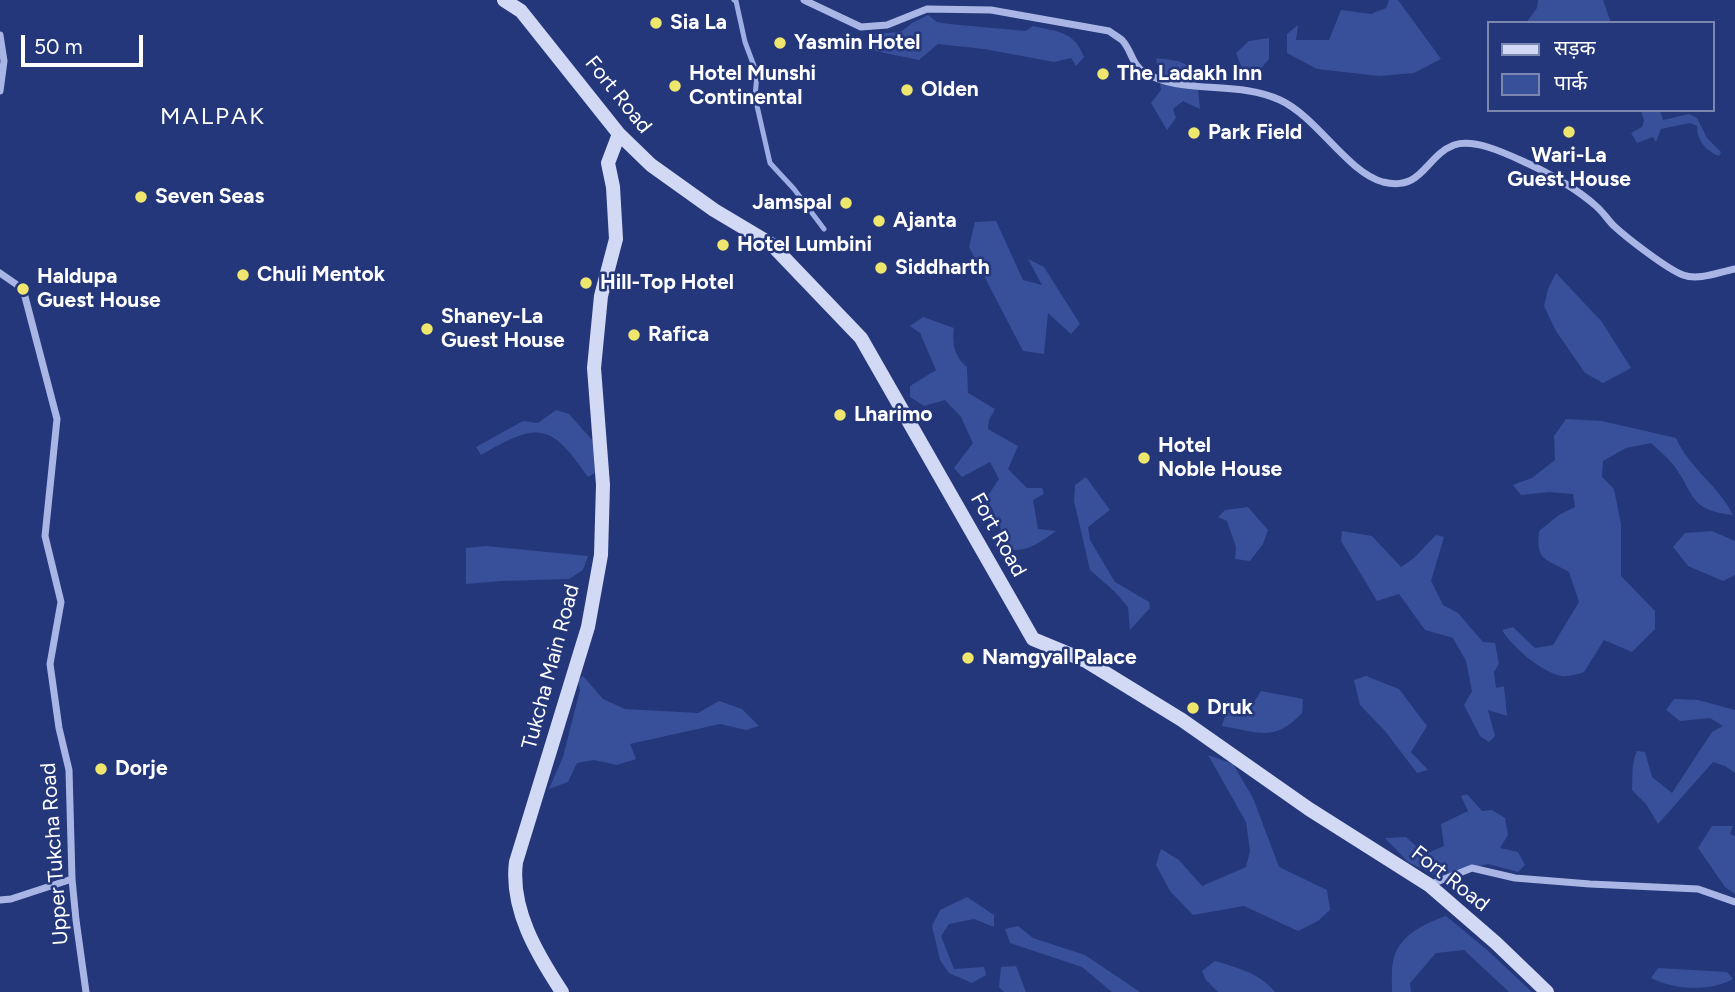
<!DOCTYPE html>
<html>
<head>
<meta charset="utf-8">
<style>
  body { margin:0 }
  #map { position:relative; width:1735px; height:992px; overflow:hidden; background:#25377b; font-family:Figtree,"Noto Sans Devanagari",sans-serif }
  canvas { display:block }
  .legend { position:absolute; left:1487px; top:21px; width:228px; height:91px; box-sizing:border-box; background:#25377b; border:2px solid #7c87b0; margin:0; padding:9px 12px; list-style:none; font-size:21px; color:#fff }
  .legend li { display:flex; align-items:center; gap:14px; height:35px }
  .legend b { width:35px; border:2px solid #7c87b0 }
  .scale { position:absolute; left:21px; top:35px; width:122px; height:32px; box-sizing:border-box; border:4px solid #fff; border-top:0; padding-left:9px; font-size:21px; line-height:24px; white-space:nowrap; color:#fff; -webkit-text-stroke:5px #25377b; paint-order:stroke }
</style>
</head>
<body>
<div id="map">
<canvas width="1735" height="992"></canvas>
<ul class="legend">
<li><b style="height:9px;background:#d2d9f4"></b>सड़क</li>
<li><b style="height:19px;background:#384f99"></b>पार्क</li>
</ul>
<div class="scale">50 m</div>
</div>
<script>
const context = document.querySelector('canvas').getContext('2d');
context.lineJoin = 'round';
function paint(path, color) { context.fillStyle = color; context.fill(path, 'evenodd'); }
function stroke(path, color, width, dash) { context.strokeStyle = color; context.lineWidth = width; context.lineCap = dash ? 'butt' : 'round'; context.setLineDash(dash || []); context.stroke(path); }
function label(font, color, halo, rows, align = 'center') {
  context.font = font + ' Figtree,sans-serif'; context.lineWidth = 5; context.setLineDash([]); context.textBaseline = 'middle'; context.strokeStyle = halo; context.fillStyle = color; for (const [text, x, y, turn = 0] of rows) {
    context.save(); context.translate(x, y); context.rotate((+turn || 0) * Math.PI / 180); context.textAlign = isNaN(turn) ? turn : align; if (halo) context.strokeText(text, 0, 0); context.fillText(text, 0, 0); context.restore();
  }
}
const green = new Path2D(`
  M1389,0H1398L1441,59L1414,73L1379,76L1317,69L1287,53V34L1298,25L1296,40H1329L1341,10L1371,14L1386,8Z
  M1538,0H1603L1611,23H1526L1537,8Z
  M928,15L937,22L949,24L1026,31L1033,26C1058,32 1074,31 1084,57L1076,66L1071,58L1054,62L984,49L938,44L919,60L875,51L873,34L901,32L912,23Z
  M1269,38V59L1258,72L1244,73L1236,53L1249,41Z
  M1156,58L1178,61L1196,69L1200,109L1183,101L1173,109L1176,118L1167,130L1151,103L1161,90Z
  M1641,110H1660L1663,120L1689,114L1697,118L1707,138L1721,152L1719,156C1706,151 1697,141 1697,126L1690,123L1661,129L1656,142L1653,137L1637,143L1631,133L1642,127L1644,121Z
  M996,221L1023,280L1042,285L1028,259L1044,267L1080,324L1071,334L1048,313L1044,354L1023,351L969,247L975,222Z
  M1556,273L1602,322L1631,368L1603,383L1585,373L1556,331L1544,306L1548,289Z
  M923,317L954,328C952,344 954,356 967,367L968,393L995,409L989,420L988,429L1018,446L1008,469L1027,488H1042L1044,494L1033,500L1038,529L1056,531C1034,547 1020,557 994,544L1003,538C1001,522 992,512 987,497L999,479L990,462L962,477L954,468L973,443L961,417L945,400L924,406L910,397V386L936,370L920,333L910,326Z
  M556,410L569,414L593,441L595,473L588,477C550,422 538,422 481,455L476,447L523,421L538,423Z
  M1566,419L1602,421L1676,438C1689,468 1719,486 1733,515C1686,510 1696,492 1671,462C1665,455 1657,449 1651,443L1626,448L1603,461L1602,477L1614,489L1621,524V576L1655,611V629L1632,652L1604,640L1584,672C1578,674 1568,677 1561,676C1542,672 1512,647 1502,630L1513,627L1535,648L1553,645L1579,602L1569,572C1545,558 1536,562 1539,531L1559,515L1575,507L1573,494L1549,492L1521,495L1513,485L1532,478L1555,460L1554,436Z
  M1086,477L1110,510L1088,527L1090,540L1115,582L1149,602L1150,608L1130,630L1128,607L1114,591L1090,570L1074,501L1075,485Z
  M1248,507L1268,530L1263,544L1250,561L1235,559L1236,547L1227,521L1218,517L1225,510Z
  M1342,531L1372,536L1401,567L1414,558L1436,535L1444,537L1431,581L1443,605L1458,613L1483,642L1495,643L1499,664L1494,672L1496,688L1504,686L1507,716L1488,710L1495,736L1489,742L1480,736L1464,705L1472,691L1466,661L1453,638L1425,630L1399,594L1377,601L1341,541Z
  M1712,531L1735,541V575L1723,581L1688,566L1673,547L1685,533Z
  M486,546L588,556L583,570L569,579L501,581L466,584V548Z
  M583,676L603,699L625,709L698,713L719,701L742,709L759,726L746,730L720,724L630,744L636,759L617,765L594,760L577,763L568,782L549,789L563,757L580,690L578,680Z
  M1366,676L1399,689L1427,726L1411,752L1428,770L1417,773L1385,731L1360,705L1354,680Z
  M1261,691L1303,699L1302,713C1274,743 1258,732 1222,726L1226,712L1249,710Z
  M1674,699L1698,700L1735,710V773L1725,766L1713,762L1658,824L1646,804L1632,790C1633,775 1631,764 1637,751L1645,752L1652,777L1672,793L1712,732L1723,726L1710,718L1680,721L1666,710Z
  M1208,755L1233,764L1253,798L1279,867L1327,890L1330,910L1318,921L1298,931L1244,906L1193,915L1170,891L1156,865L1161,849L1179,860L1202,886L1246,867L1250,851L1246,822Z
  M1467,794L1482,811L1492,810L1505,818L1508,835L1500,848L1518,852L1525,865L1518,872L1488,864L1437,876L1408,862L1385,838L1406,837L1425,854L1444,846L1441,824L1468,811L1461,796Z
  M1712,826H1733L1730,834L1735,836V894L1725,887L1698,848Z
  M967,897L994,915V927L974,919L949,924L941,936L954,969L984,967L986,975L972,983L949,973L940,960L932,926L940,910Z
  M1446,916L1486,949L1532,992H1509L1464,950L1436,953L1410,983L1411,992H1392C1392,981 1391,968 1394,957C1401,934 1426,923 1446,916Z
  M1018,926L1033,938L1085,955L1140,992H1112L1082,967L1010,943L1005,929Z
  M1215,961C1238,968 1260,973 1275,992H1218L1206,980L1202,971Z
  M1016,966L1026,992H1004L999,987L1001,967Z
  M1658,968L1727,972L1733,979C1709,992 1675,990 1651,978Z`);
const stream = new Path2D(`
  M734,0L736,1L745,42L757,74L755,97L770,163L794,189L824,229`);
const street = new Path2D(`
  M804,0L861,27L887,25L927,9L991,10L1109,31C1113,34 1118,37 1122,40C1134,53 1130,67 1151,76C1191,94 1239,81 1280,100C1317,117 1347,172 1383,182C1423,192 1425,156 1454,145C1476,138 1509,155 1529,164C1552,175 1578,190 1596,206C1603,212 1608,220 1614,226C1627,238 1667,269 1683,275C1699,281 1719,272 1735,269
  M0,35L4,61L0,91
  M0,273L23,289L57,419L45,536L61,602L50,664L59,728L69,770L72,879L76,920L86,992
  M1429,885L1472,868L1515,878L1590,884L1698,889L1735,902
  M0,900L11,899L72,879`);
const secondary = new Path2D(`
  M504,0L521,11L619,134L651,165L714,210L771,244L861,338L1033,639L1086,661L1182,720L1309,809L1429,885L1496,943L1547,992
  M562,992C537,954 510,909 516,862L588,627L601,555L603,485L594,368L601,296L616,239L613,187L608,163L619,134`);
const markers = [
  [656,23,7,"#eee66d"],
  [780,43,7,"#eee66d"],
  [1103,74,7,"#eee66d"],
  [675,86,7,"#eee66d"],
  [907,90,7,"#eee66d"],
  [1569,132,7,"#eee66d"],
  [1194,133,7,"#eee66d"],
  [141,197,7,"#eee66d"],
  [846,203,7,"#eee66d"],
  [879,221,7,"#eee66d"],
  [723,245,7,"#eee66d"],
  [881,268,7,"#eee66d"],
  [243,275,7,"#eee66d"],
  [586,283,7,"#eee66d"],
  [23,289,7,"#eee66d"],
  [427,329,7,"#eee66d"],
  [634,335,7,"#eee66d"],
  [840,415,7,"#eee66d"],
  [1144,458,7,"#eee66d"],
  [968,658,7,"#eee66d"],
  [1193,708,7,"#eee66d"],
  [101,769,7,"#eee66d"]
];
const poiNames = [
  ["Sia La",670,23],
  ["Yasmin Hotel",794,43],
  ["Hotel Munshi",689,74],
  ["Continental",689,98],
  ["The Ladakh Inn",1117,74],
  ["Olden",921,90],
  ["Park Field",1208,133],
  ["Wari-La",1569,156,"center"],
  ["Guest House",1569,180,"center"],
  ["Seven Seas",155,197],
  ["Jamspal",832,203,"right"],
  ["Ajanta",893,221],
  ["Hotel Lumbini",737,245],
  ["Siddharth",895,268],
  ["Chuli Mentok",257,275],
  ["Haldupa",37,277],
  ["Guest House",37,301],
  ["Hill-Top Hotel",600,283],
  ["Shaney-La",441,317],
  ["Guest House",441,341],
  ["Rafica",648,335],
  ["Lharimo",854,415],
  ["Hotel",1158,446],
  ["Noble House",1158,470],
  ["Namgyal Palace",982,658],
  ["Druk",1207,708],
  ["Dorje",115,769]
];
const streetNames = [
  ["Fort Road",618,95,51],
  ["Fort Road",998,535,61],
  ["Tukcha Main Road",551,667,-75],
  ["Upper Tukcha Road",55,854,-94],
  ["Fort Road",1450,879,38]
];
const quarterNames = [
  ["MALPAK",213,117]
];
paint(green, '#384f99');
stroke(stream, '#9daee5', 5);
stroke(street, '#a9b6e5', 7);
stroke(secondary, '#d2d9f4', 14);
for (const [x, y, r, color] of markers) { const dot = new Path2D(); dot.arc(x, y, r, 0, 2 * Math.PI); context.fillStyle = color; context.fill(dot); stroke(dot, '#25377b', 2.5); }
label('bold 21px', '#fff', '#25377b', poiNames, 'left');
label('21px', '#fff', '#25377b', streetNames);
context.letterSpacing = '2px';
label('24px', '#fff', '#25377b', quarterNames);
context.letterSpacing = '0px';
</script>
</body>
</html>
